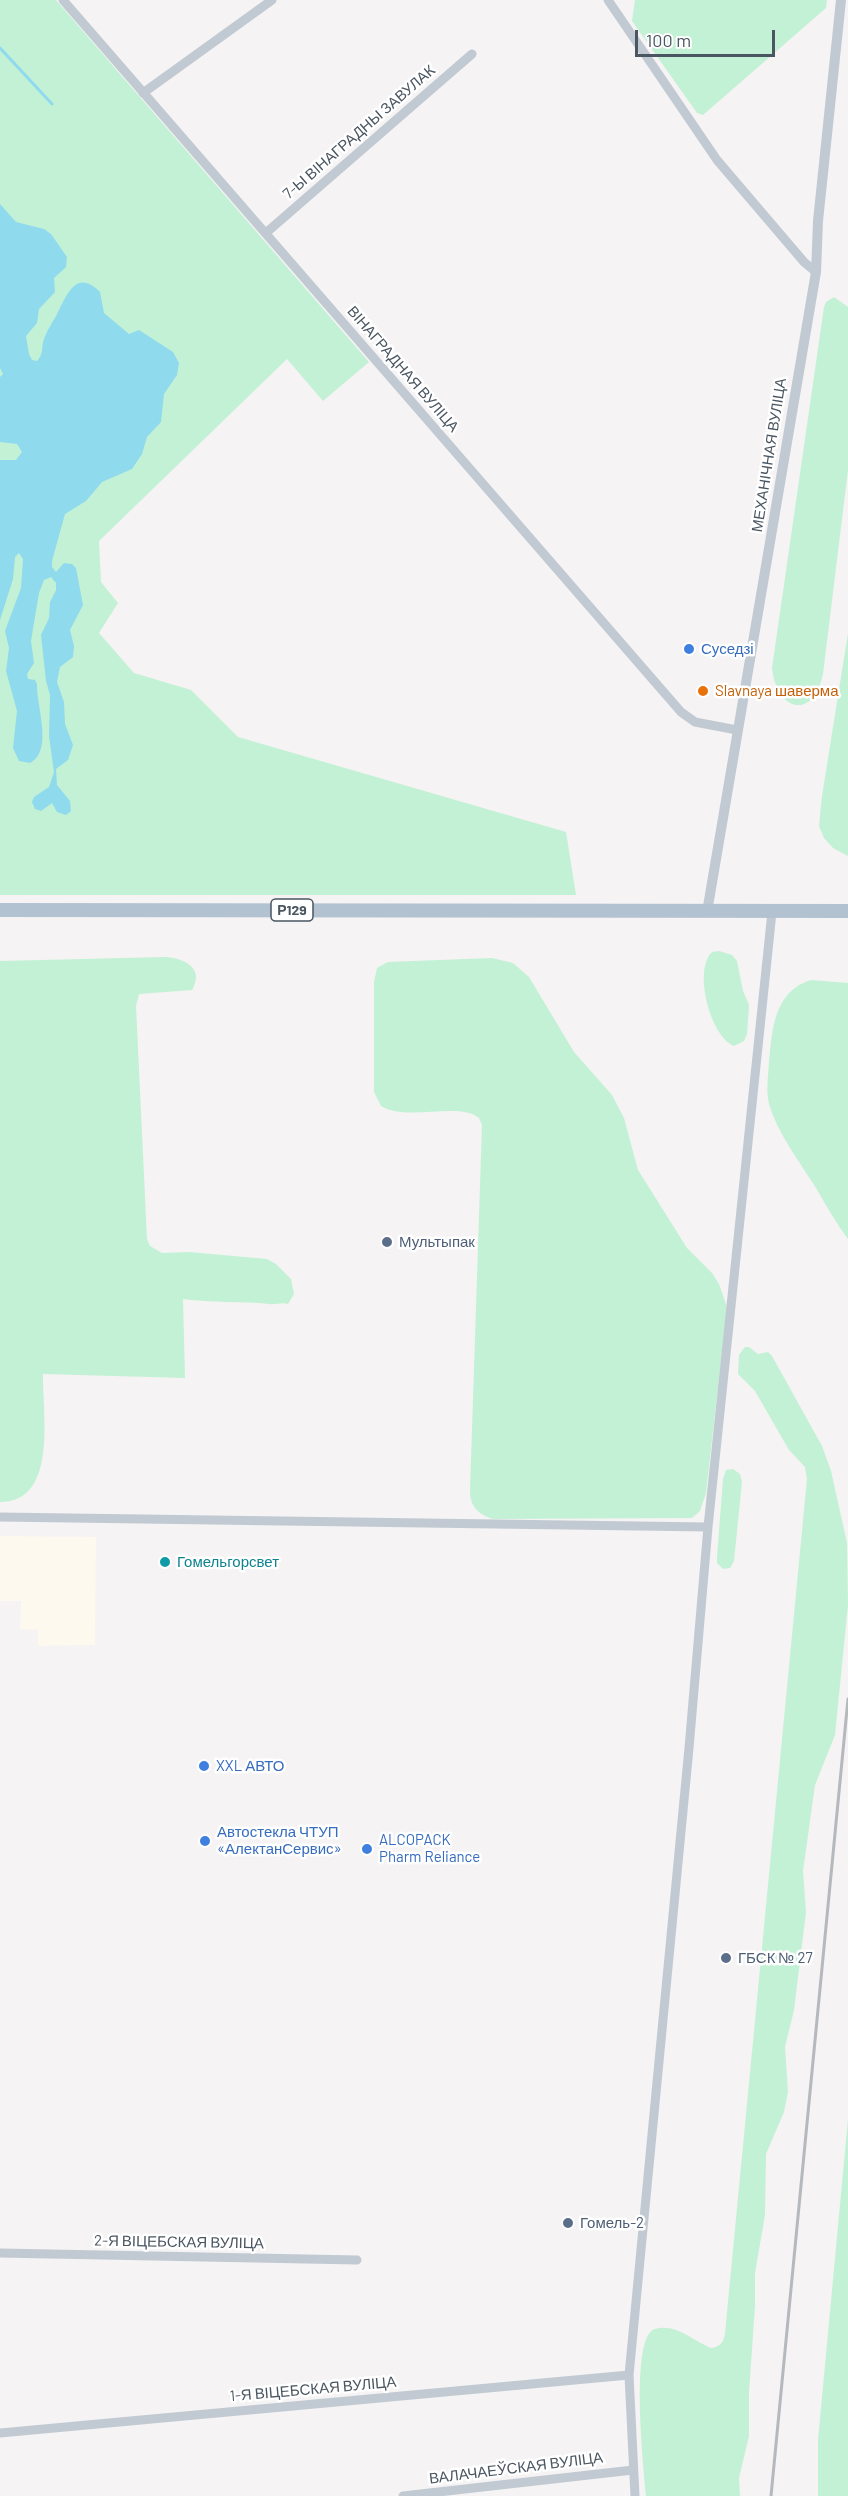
<!DOCTYPE html>
<html>
<head>
<meta charset="utf-8">
<style>
  body { margin:0 }
  #map { position:relative; width:848px; height:2496px; overflow:hidden; background:#f5f3f3; font-family:Barlow,sans-serif }
  canvas { display:block }
  .scale { position:absolute; left:635px; top:30px; width:140px; height:27px; box-sizing:border-box; border:3px solid #4a5661; border-top:0; padding-left:8px; font-size:18px; line-height:21px; white-space:nowrap; color:#4a5661; -webkit-text-stroke:4px #fff; paint-order:stroke }
</style>
</head>
<body>
<div id="map">
<canvas width="848" height="2496"></canvas>
<div class="scale">100 m</div>
</div>
<script>
const context = document.querySelector('canvas').getContext('2d');
context.lineJoin = 'round';
function paint(path, color) { context.fillStyle = color; context.fill(path, 'evenodd'); }
function stroke(path, color, width, dash) { context.strokeStyle = color; context.lineWidth = width; context.lineCap = dash ? 'butt' : 'round'; context.setLineDash(dash || []); context.stroke(path); }
function label(font, color, halo, rows, align = 'center') {
  context.font = font + ' Barlow,sans-serif'; context.lineWidth = 5; context.setLineDash([]); context.textBaseline = 'middle'; context.strokeStyle = halo; context.fillStyle = color; for (const [text, x, y, turn = 0] of rows) {
    context.save(); context.translate(x, y); context.rotate((+turn || 0) * Math.PI / 180); context.textAlign = isNaN(turn) ? turn : align; if (halo) context.strokeText(text, 0, 0); context.fillText(text, 0, 0); context.restore();
  }
}
const commercial = new Path2D(`
  M0,1536L96,1537L95,1645L38,1646V1630L20,1629L21,1601H0Z`);
const green = new Path2D(`
  M0,0H56L369,362L323,401L287,359L99,541L101,582L118,603L99,633L134,673L191,690L238,737L566,832L576,895H0Z
  M635,0H827L826,8L703,115L697,113L632,21Z
  M834,297L848,307V470L823,674C813,722 776,710 772,668L824,307L826,302Z
  M848,633V856L833,848L824,838L819,826L822,796Z
  M719,951L732,955L737,961L743,991L749,1005L747,1034L744,1041L734,1046C710,1036 693,970 712,952Z
  M165,957C184,958 205,968 192,990L139,994L136,1006L147,1239L150,1246L162,1253L189,1252L267,1259L276,1264L291,1279L294,1294L288,1304C282,1302 276,1305 269,1304C241,1301 212,1303 183,1299L185,1378L43,1374C42,1412 59,1502 0,1502V961Z
  M492,958L513,963L529,977L574,1052L612,1095L624,1118L638,1170L687,1248L712,1273L719,1284L727,1307L706,1493L700,1511L692,1518L493,1519C478,1514 470,1507 470,1490L482,1125L479,1118C459,1101 407,1122 381,1106L374,1092V982L377,968L388,962Z
  M811,980L848,983V1239C836,1223 826,1205 816,1188C800,1162 778,1134 769,1104C766,1091 768,1077 769,1063C772,1030 774,991 811,980Z
  M745,1347H749L758,1354L768,1352L772,1356L822,1446L831,1471L847,1543L848,1605L835,1735L815,1785L803,1871L806,1912L794,2010L785,2047L788,2092L784,2112L766,2154L765,2215L755,2273V2306L749,2392V2436L739,2478L740,2496H646C644,2471 629,2336 655,2329C676,2323 693,2341 711,2348C720,2347 724,2342 725,2333L807,1479L805,1467L789,1450L755,1391L738,1374L739,1355Z
  M733,1469L740,1474L742,1482L734,1561L730,1568L723,1569L717,1563V1557L723,1479L726,1470Z
  M848,2119V2496H818V2440Z`);
const water = new Path2D(`
  M0,204L16,222L44,229L51,234L67,257L66,267L54,278L55,292L39,309L37,323L26,336L29,354L32,360L37,361C44,354 41,347 44,339C47,330 53,322 57,314C67,295 76,268 100,292L104,313L129,334L139,330L173,352L179,363L177,375L164,394L161,422L147,437L142,454L132,469L102,482L86,501L65,514L52,561V567L56,572L64,563L72,564L76,568L83,605L70,630L74,646L73,657L60,667L57,682L64,702L65,724L73,745L68,760L56,769L57,785L70,801L71,811L66,815L57,812L52,803L41,811L35,809L32,802L34,797L49,787L54,772L49,736L50,695L46,681L41,635L49,618L50,602L56,590V583L51,577L44,580L39,593L31,641L34,663L27,674L28,679L35,680L37,684C36,705 54,751 30,763L19,761L13,748L17,711L6,671L9,648L5,631L21,588L23,559L19,553L15,557L13,579L0,620V460H16L22,452L17,444L0,442V377L3,374L0,368Z`);
const stream = new Path2D(`
  M0,48L52,104`);
const minor = new Path2D(`
  M63,0L681,712L695,722L737,730
  M608,0L717,160L804,262L816,272
  M143,93L272,0
  M267,232L472,54
  M0,1517C236,1521 472,1525 708,1527
  M0,2253L357,2260
  M0,2433L629,2375
  M403,2496L633,2470
  M635,2496L629,2375L689,1748L708,1527L772,912`);
const tertiary = new Path2D(`
  M707,912L816,272L818,221L841,0`);
const primary = new Path2D(`
  M0,910L848,911`);
const rail = new Path2D(`
  M771,2496L848,1699`);
const markers = [
  [689,649,6,"#3f7fe0"],
  [703,691,6,"#e8710a"],
  [387,1242,6,"#5c6f8a"],
  [165,1562,6,"#0f9aa8"],
  [204,1766,6,"#3f7fe0"],
  [205,1841,6,"#3f7fe0"],
  [367,1849,6,"#3f7fe0"],
  [726,1958,6,"#5c6f8a"],
  [568,2223,6,"#5c6f8a"]
];
const shields = [
  [292,910,42]
];
const shieldNames = [
  ["Р129",292,910]
];
const streetNames = [
  ["7-Ы ВІНАГРАДНЫ ЗАВУЛАК",359,132,-41],
  ["ВІНАГРАДНАЯ ВУЛІЦА",403,369,49],
  ["МЕХАНІЧНАЯ ВУЛІЦА",769,455,-81],
  ["2-Я ВІЦЕБСКАЯ ВУЛІЦА",179,2242,1],
  ["1-Я ВІЦЕБСКАЯ ВУЛІЦА",313,2389,-5],
  ["ВАЛАЧАЕЎСКАЯ ВУЛІЦА",516,2468,-7]
];
const shopNames = [
  ["Суседзі",701,649],
  ["XXL АВТО",216,1766],
  ["Автостекла ЧТУП",217,1832],
  ["«АлектанСервис»",217,1849],
  ["ALCOPACK",379,1840],
  ["Pharm Reliance",379,1857]
];
const foodNames = [
  ["Slavnaya шаверма",715,691]
];
const serviceNames = [
  ["Мультыпак",399,1242],
  ["ГБСК № 27",738,1958],
  ["Гомель-2",580,2223]
];
const cultureNames = [
  ["Гомельгорсвет",177,1562]
];
paint(commercial, '#fdf9ef');
paint(green, '#c3f1d5');
paint(water, '#90daee');
stroke(stream, '#90daee', 3);
stroke(minor, '#c1cad2', 9);
stroke(tertiary, '#c1cad2', 10);
stroke(primary, '#b3c2d1', 14);
stroke(rail, '#b5b8bd', 3);
for (const [x, y, r, color] of markers) { const dot = new Path2D(); dot.arc(x, y, r, 0, 2 * Math.PI); context.fillStyle = color; context.fill(dot); stroke(dot, '#fff', 2); }
for (const [x, y, w] of shields) { const box = new Path2D(); box.roundRect(x - w / 2, y - 11, w, 22, 4.5); context.fillStyle = '#fff'; context.fill(box); stroke(box, '#4a5661', 1.5); }
label('bold 14px', '#4a5661', null, shieldNames);
label('15px', '#4a5661', '#fff', streetNames);
label('15px', '#366cbe', '#fff', shopNames, 'left');
label('15px', '#c56008', '#fff', foodNames, 'left');
label('15px', '#4e5e75', '#fff', serviceNames, 'left');
label('15px', '#0d838f', '#fff', cultureNames, 'left');
</script>
</body>
</html>
